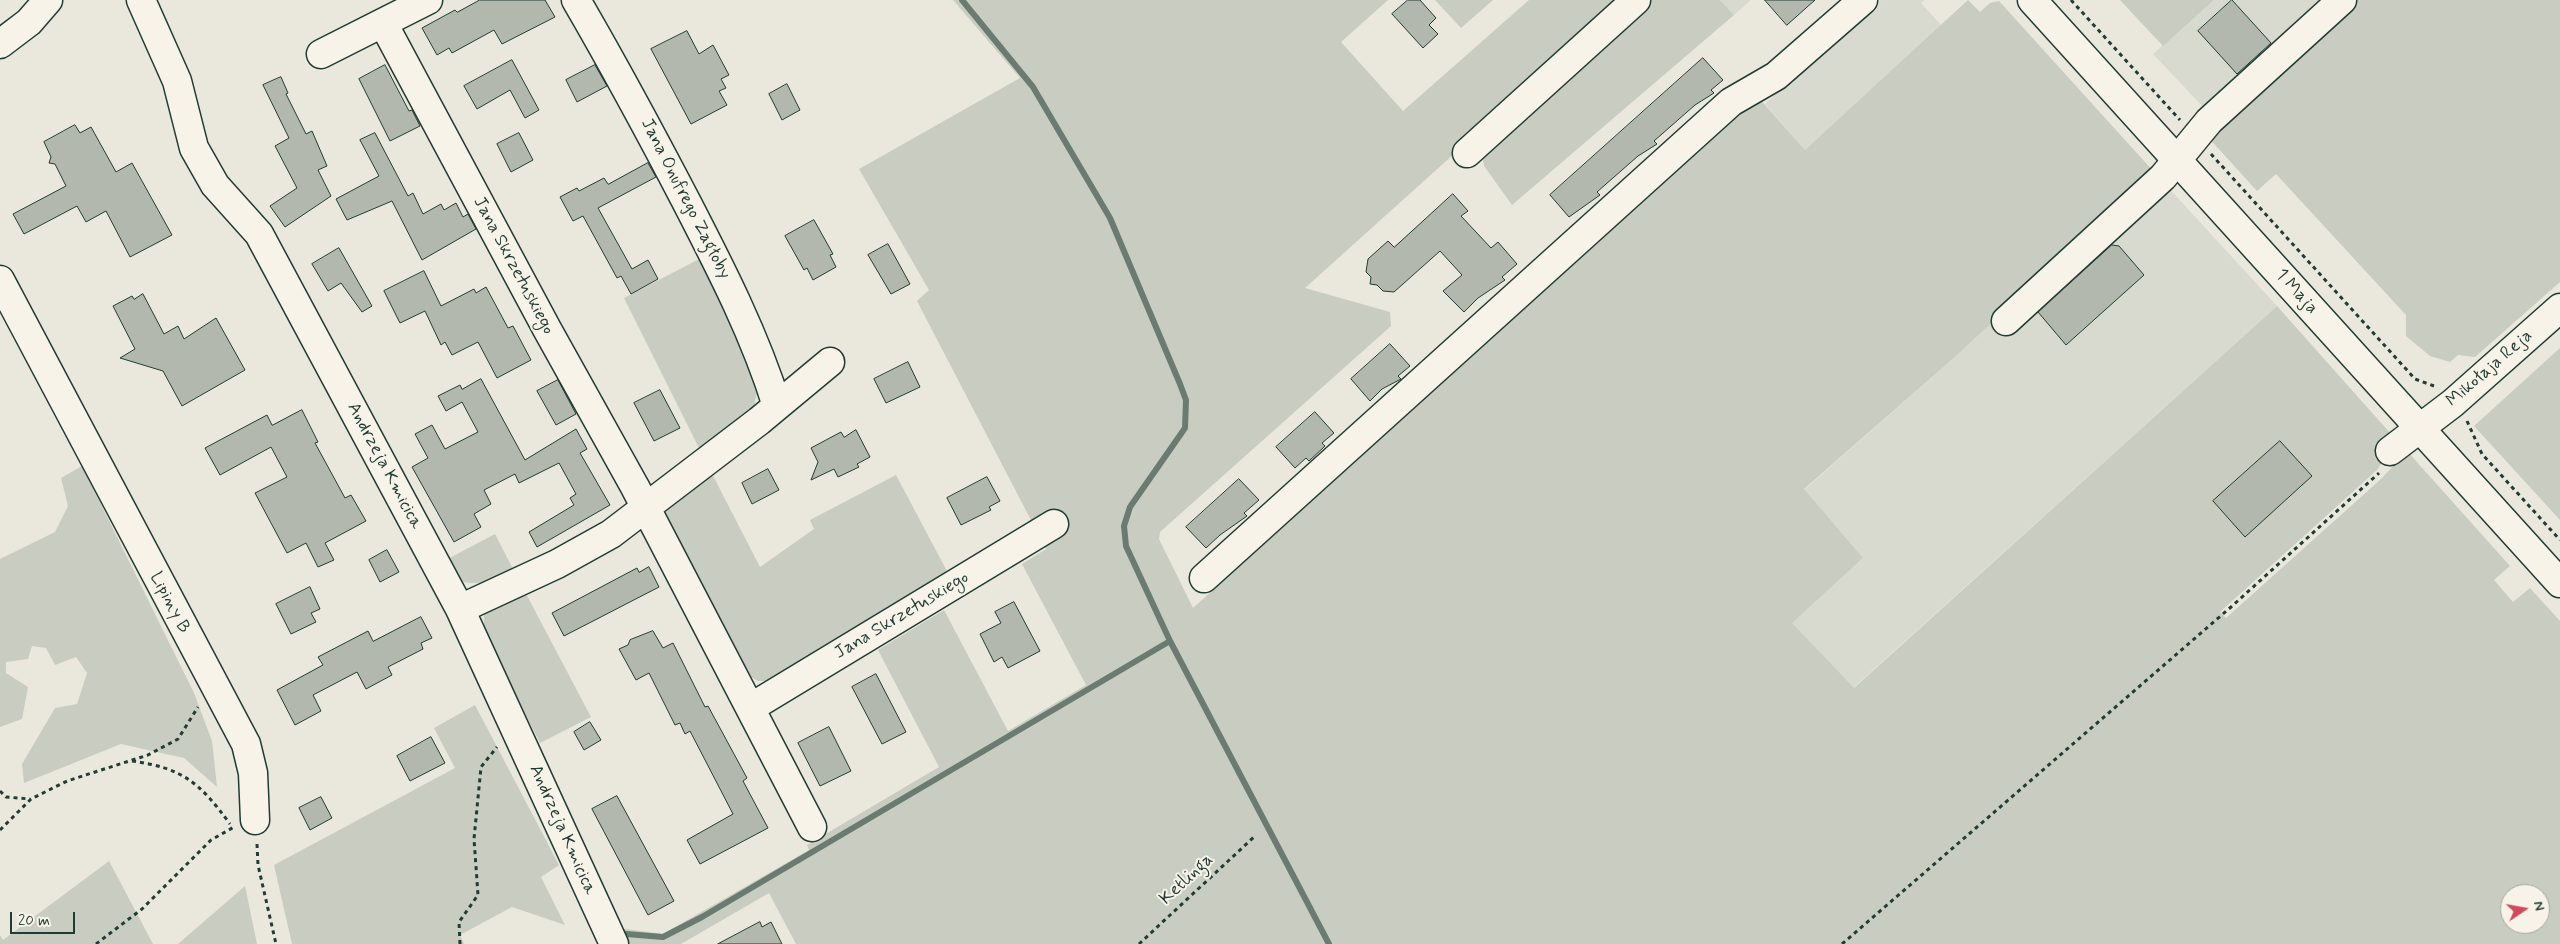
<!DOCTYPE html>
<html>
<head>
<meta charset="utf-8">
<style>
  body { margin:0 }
  #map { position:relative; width:2560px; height:944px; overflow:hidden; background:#eae8dd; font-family:Mynerve,sans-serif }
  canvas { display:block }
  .north { position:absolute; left:2500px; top:884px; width:50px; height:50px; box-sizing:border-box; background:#f7f3e8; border:1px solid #a1aaa0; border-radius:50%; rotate:78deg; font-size:14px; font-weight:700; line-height:20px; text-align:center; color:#1f3d34 }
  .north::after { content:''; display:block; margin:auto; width:18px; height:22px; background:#d1495b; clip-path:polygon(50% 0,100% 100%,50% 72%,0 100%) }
  .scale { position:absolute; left:10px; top:912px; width:65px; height:22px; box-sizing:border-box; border:2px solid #1f3d34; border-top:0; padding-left:6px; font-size:15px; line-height:18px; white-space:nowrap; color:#1f3d34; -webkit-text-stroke:4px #f7f3e8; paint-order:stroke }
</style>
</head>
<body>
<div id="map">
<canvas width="2560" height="944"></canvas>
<div class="north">N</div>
<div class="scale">20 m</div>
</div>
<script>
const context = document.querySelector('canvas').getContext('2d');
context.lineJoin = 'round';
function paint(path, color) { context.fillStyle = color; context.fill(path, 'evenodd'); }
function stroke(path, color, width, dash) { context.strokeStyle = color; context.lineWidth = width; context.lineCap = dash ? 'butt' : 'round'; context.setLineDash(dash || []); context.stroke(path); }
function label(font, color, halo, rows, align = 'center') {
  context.font = font + ' Mynerve,sans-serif'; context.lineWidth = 4; context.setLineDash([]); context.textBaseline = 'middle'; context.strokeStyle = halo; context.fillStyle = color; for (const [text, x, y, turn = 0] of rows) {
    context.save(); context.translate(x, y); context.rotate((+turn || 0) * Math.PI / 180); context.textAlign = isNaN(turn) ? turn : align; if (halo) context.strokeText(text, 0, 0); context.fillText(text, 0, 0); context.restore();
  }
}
const built = new Path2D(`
  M1720,0H1751L1734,15Z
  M1881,0H1925L1921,3L1942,26L1805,150L1765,104Z
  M2214,0H2324L2206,110L2153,54Z
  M2154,172L2277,306L1853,688L1791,623L1863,558L1804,490L1956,356Z`);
const green = new Path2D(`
  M953,0H1388L1341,42L1403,111L1529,0H1625L1305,288L1390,312L1391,326L1160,532L1159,539L1193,608L1758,97L1805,150L1968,0L1980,12L1990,3L1999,1L2154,172L1956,356L1804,489L1863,558L1792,623L1854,688L2277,306L2391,434L2386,453L2378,469L2220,612L2226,618L2381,479L2407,451L2510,566L2494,580L2513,602L2530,588L2560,621V944H796L769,893L681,944H626L618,928L663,934L809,850L807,845L939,767L878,650L944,610L1008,731L1086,685L1022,564L1046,549L917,301L929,290L859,169L1020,78ZM2510,894H2540V924H2510Z
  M1435,0H1493L1461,28Z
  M1646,0H1720L1734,15L1512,205L1484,166L1482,156Z
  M2120,0H2214L2163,46Z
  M2357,0H2560V282L2475,357L2458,355L2450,362L2430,356L2406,336V315L2276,174L2257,191L2206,135Z
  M705,256L760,380L753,410L703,456L624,298Z
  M2560,348V520L2474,426Z
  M82,466L194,693L212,741L217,787L184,758L121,744L24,783L22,764L55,708L77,704L87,673L76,657L55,665L46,648L32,646L28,659L6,662V673L28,687L22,719L0,727V559L55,532L68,506L61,478Z
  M709,468L760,567L814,529L810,520L896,475L949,575L770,681H758L743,672L660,521L664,499Z
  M495,534L516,575C500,579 470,589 454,578C450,574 446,567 442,562Z
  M523,588L591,717L540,743L484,631V614L498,599Z
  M475,705L559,865L541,877L565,925L512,907L460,935L464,944H292L274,865L455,768L434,728Z
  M109,861L153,944H0V935L3,940Z
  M245,886L257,944H178Z`);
const stream = new Path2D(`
  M962,0L1033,87L1110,218L1180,384L1186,400L1185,428L1130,507L1124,526L1126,546L1170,641L1329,944
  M626,934L663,937L702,917L1170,641`);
const building = new Path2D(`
  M480,0H545L555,17L502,44L494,30L452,53L449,48L437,55L422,28L455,10L457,12Z
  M1408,0H1420L1436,18L1429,25L1438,34L1423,48L1392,14Z
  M1765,0H1815L1787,25Z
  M2232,0L2271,43L2237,74L2198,31Z
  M687,31L699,54L713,45L729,75L721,79L726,88L719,91L727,105L691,124L651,49Z
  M1703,58L1723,80L1711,90L1714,93L1695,105L1654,141L1657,144L1638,156L1597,192L1600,195L1569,217L1550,195Z
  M512,60L539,110L525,118L510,90L477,109L464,86Z
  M385,65L409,111L412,110L420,126L390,141L359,79Z
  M595,65L607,86L577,102L566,80Z
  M281,77L288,93L286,94L306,134L312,131L327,166L318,170L331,196L285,227L270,206L297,188L275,146L289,138L263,85Z
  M787,84L800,110L782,120L769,94Z
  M75,125L80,133L91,127L116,172L132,163L172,235L130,257L106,211L86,222L77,206L24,234L13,214L66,186L55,164L49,163L51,157L44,142Z
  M375,133L408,196L413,193L423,214L441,204L444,210L456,203L463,217L468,214L476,229L422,260L392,201L347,220L336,199L379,176L360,140Z
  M519,133L533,160L511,172L497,144Z
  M648,163L656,177L598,208L632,269L648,260L658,279L631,294L621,276L617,278L583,216L573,221L560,197L577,188L579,191L604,178L608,184Z
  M1453,194L1468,211L1461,216L1491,248L1498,242L1517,264L1502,277L1505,280L1478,298L1464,312L1443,291L1462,275L1440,251L1394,292L1383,291L1377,285L1370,284L1371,277L1366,272L1368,259L1388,241L1394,247Z
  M814,220L833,254L830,255L836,267L813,280L807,268L804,270L785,236Z
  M888,244L910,284L891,294L868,255Z
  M2112,245L2119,246L2144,275L2066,345L2038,312Z
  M339,248L372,306L362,312L341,283L328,291L312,264Z
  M424,271L441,306L474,289L476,293L486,287L508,328L513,326L531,360L497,378L478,342L452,355L445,342L441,345L425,311L400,323L384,291Z
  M143,294L164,334L178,326L184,339L216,318L245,370L182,406L163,371L120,358L135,349L113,306L132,296L134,299Z
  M1390,344L1410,366L1398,376L1401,379L1382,389L1370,401L1351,379Z
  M908,362L920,387L886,403L874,379Z
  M481,379L525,460L576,429L587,449L580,453L610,505L537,547L529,532L574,505L570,498L576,494L559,463L519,483L515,474L484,490L491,504L474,514L481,527L454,542L412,467L428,458L415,434L432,425L445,449L478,432L462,402L446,411L438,396L460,385L462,389Z
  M558,380L576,414L556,425L537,391Z
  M660,390L680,428L654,441L634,403Z
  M302,410L318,442L315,443L345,498L351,495L366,521L325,543L334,560L318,567L306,543L287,553L255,493L287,477L271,447L220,475L205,448L267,415L272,425Z
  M1315,412L1334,433L1322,443L1325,446L1309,461L1306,458L1295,468L1276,447Z
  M856,430L870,457L857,464L859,467L838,477L834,469L811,480L818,462L811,448L841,432L844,437Z
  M2280,441L2312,476L2245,537L2213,501Z
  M768,469L779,490L752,504L742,483Z
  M987,477L1000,501L989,507L991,510L961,525L947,498Z
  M1239,479L1259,500L1244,513L1247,516L1220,535L1206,548L1186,527Z
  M387,550L399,572L380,582L369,560Z
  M649,567L659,587L564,636L552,613L637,568L639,572Z
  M310,587L320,609L311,613L316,622L291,634L276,604Z
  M1014,602L1040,651L1008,668L1002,657L994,662L980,634L1001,623L995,612Z
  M421,617L432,638L421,643L423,649L388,667L392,675L366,689L357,672L313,695L321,711L295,725L277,690L323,665L318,657L368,631L373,641Z
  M653,631L663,648L673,643L705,707L708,706L747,778L743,781L768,828L700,864L687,840L733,814L690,731L685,734L680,723L675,725L649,673L636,680L619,649L628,645L630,640Z
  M876,674L906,732L882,744L852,687Z
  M590,722L601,740L584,750L574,732Z
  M829,727L851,771L820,786L798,743Z
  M431,737L445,763L410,781L397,756Z
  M617,796L674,901L648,915L592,809Z
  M321,797L332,818L310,830L299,808Z
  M760,922L762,927L771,922L782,944H718Z`);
const path = new Path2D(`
  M2071,0L2180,120
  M2211,154L2415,379L2434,386
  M2467,421L2482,454L2560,540
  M132,761C183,768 200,783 230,824
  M0,791L6,797L30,799
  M0,830L31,799L67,781L148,755L178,739L198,707
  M257,844L258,865L276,944
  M96,944L142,909L211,840L234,827
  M460,944L459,922L478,895L474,839L481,767L497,747
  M1139,944L1255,836
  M1842,944L2231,607L2379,473`);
const minor = new Path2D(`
  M141,0L177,81L194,148L215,185L259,234L460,609L614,944
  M576,0C615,67 651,134 687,203C721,269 755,335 777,406
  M383,23L547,329L635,487L812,827
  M0,44L29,22L48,0
  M321,54L428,0
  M1467,153L1636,0
  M0,280L246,744L253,773L255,820
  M2006,321L2163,177L2209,121L2342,0
  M2390,451L2453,403L2560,308
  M1204,578L1731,102L1776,76L1863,0
  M460,609L557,564L611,534L759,421L830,362
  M750,708L1054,524`);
const major = new Path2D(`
  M2032,0L2560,583`);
const streetNames = [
  ["Jana Onufrego Zagłoby",685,199,63],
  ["Jana Skrzetuskiego",513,266,62],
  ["1 Maja",2296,292,48],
  ["Mikołaja Reja",2490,369,-41],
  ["Andrzeja Kmicica",384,466,62],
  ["Lipiny B",169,603,62],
  ["Jana Skrzetuskiego",902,616,-31],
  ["Andrzeja Kmicica",562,830,66],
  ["Ketlinga",1187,880,-43]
];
paint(built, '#d9dacf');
paint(green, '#c8ccc1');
stroke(stream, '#6a7c72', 6);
paint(building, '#b2b8ae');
stroke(building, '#1f3d34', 1);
stroke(minor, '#1f3d34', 31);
stroke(major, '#1f3d34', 31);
stroke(path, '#1f3d34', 3, [4, 4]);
stroke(minor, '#f7f3e8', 28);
stroke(major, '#f7f3e8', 28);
label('18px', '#1f3d34', '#f7f3e8', streetNames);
</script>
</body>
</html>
